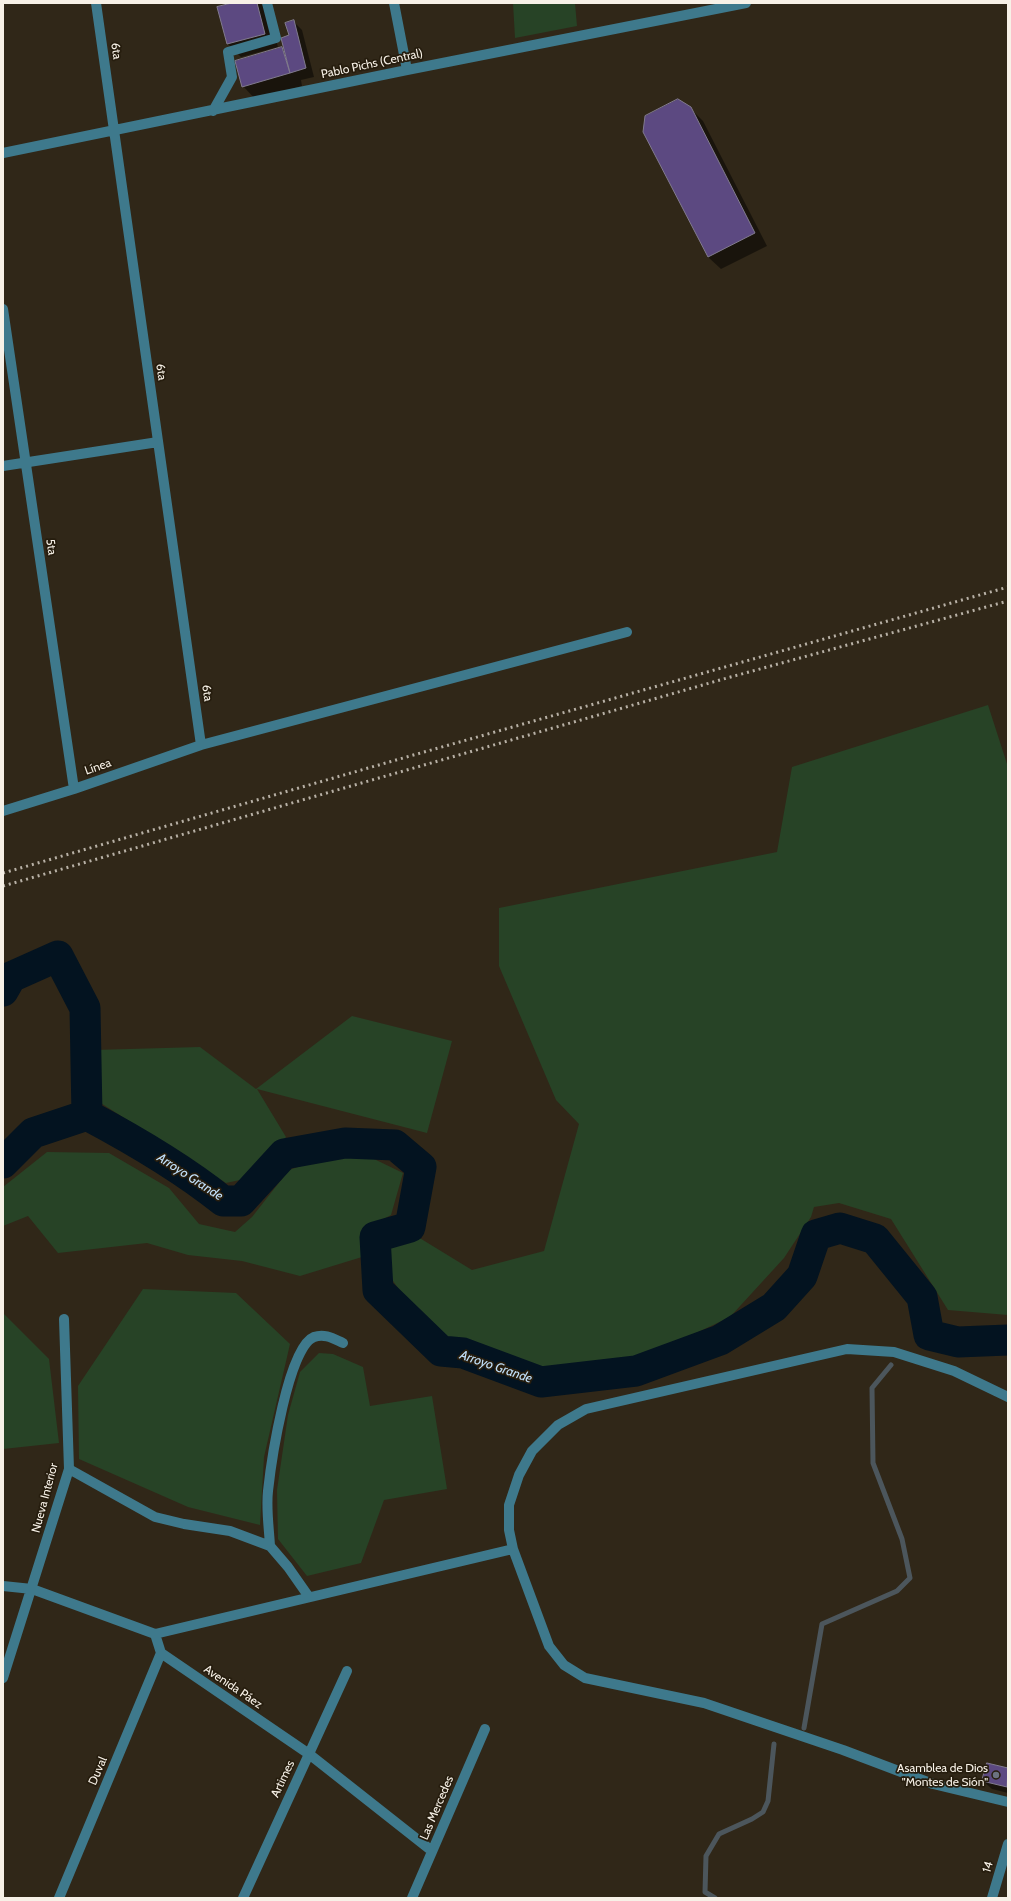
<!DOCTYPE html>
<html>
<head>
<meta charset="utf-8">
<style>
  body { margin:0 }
  #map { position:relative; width:1011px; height:1901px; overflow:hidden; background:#302718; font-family:Cabin,sans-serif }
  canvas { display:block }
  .frame { position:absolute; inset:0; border:4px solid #f7f1e7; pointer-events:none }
</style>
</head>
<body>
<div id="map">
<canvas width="1011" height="1901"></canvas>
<div class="frame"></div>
</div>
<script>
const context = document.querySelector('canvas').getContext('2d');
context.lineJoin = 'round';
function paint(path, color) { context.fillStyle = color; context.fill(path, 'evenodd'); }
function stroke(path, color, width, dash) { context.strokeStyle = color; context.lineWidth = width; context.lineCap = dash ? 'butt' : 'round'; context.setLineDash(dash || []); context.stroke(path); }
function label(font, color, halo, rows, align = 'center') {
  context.font = font + ' Cabin,sans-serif'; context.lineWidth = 3.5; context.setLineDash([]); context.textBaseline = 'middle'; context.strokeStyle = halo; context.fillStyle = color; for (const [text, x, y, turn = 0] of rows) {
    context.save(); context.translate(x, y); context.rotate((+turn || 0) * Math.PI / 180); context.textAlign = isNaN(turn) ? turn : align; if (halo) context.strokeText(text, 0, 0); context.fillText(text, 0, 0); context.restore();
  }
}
const green = new Path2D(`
  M513,3H575L577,26L515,38Z
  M988,705L1008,767V1315L948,1310L891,1219L839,1203L814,1207L811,1217L784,1258L730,1317L658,1351L614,1363L539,1372L472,1349L423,1324L391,1278L384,1242L418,1237L472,1270L544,1251L579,1124L556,1100L499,966V908L777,852L792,767Z
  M352,1016L452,1041L427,1133L257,1089L286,1137L249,1178L226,1183L96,1100L94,1050L200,1047L256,1089Z
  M47,1152L109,1153L169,1188L199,1224L235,1232L252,1217L289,1170L331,1156L372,1158L403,1173L391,1215L368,1227L362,1257L300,1276L242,1261L188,1255L147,1243L58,1253L28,1216L3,1226V1187Z
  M143,1289L236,1293L290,1344L264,1457L260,1525L188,1507L79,1459L78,1386Z
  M3,1313L49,1359L59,1443L3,1449Z
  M319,1353L333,1354L363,1367L370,1406L432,1396L447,1489L384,1500L361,1563L307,1576L278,1539L277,1490L288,1415L300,1372Z`);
const shadow = new Path2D(`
  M236,3H260L268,11L278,47L241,57L228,44L218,8Z
  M294,22L302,30L314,77L301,80L302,86L255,99L243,86L282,48L285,51Z
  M690,108L703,121L767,246L721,269L708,257Z
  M987,1764L1008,1769V1793L992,1789L983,1781Z`);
const stream = new Path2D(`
  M804,1728L822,1624L897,1591L910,1578L902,1539L873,1463L872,1388L891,1365
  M715,1898L705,1892L706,1856L719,1834L752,1819L763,1812L768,1801L774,1744`);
const river = new Path2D(`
  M3,991L11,977L58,956L85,1008L87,1115
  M3,1163L33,1133L87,1115C134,1140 182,1168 223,1201H241L284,1154L345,1143L395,1145L421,1167L410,1227L375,1237L378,1290L441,1351L463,1353L541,1382L636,1371L720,1340L774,1307L802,1276L816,1235L840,1228L875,1239L922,1297L929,1335L958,1342L1008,1340`);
const building = new Path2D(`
  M232,3H257L265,34L227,44L217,7Z
  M294,20L306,68L290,73L281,38L289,35L285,23Z
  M282,47L290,73L242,87L235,61Z
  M678,99L691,107L755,233L708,257L643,132L645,116Z
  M987,1763L1008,1768L1007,1787L982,1781Z`);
const minor = new Path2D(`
  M96,3L201,745
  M394,3L407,70
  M213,111L232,77L228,52L276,38L267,3
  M3,153L407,70L746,3
  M3,309L74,789
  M3,466L158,442
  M3,811L74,789L201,745L627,632
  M1008,1397L954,1371L894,1352L847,1349L586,1409L558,1425L532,1451L519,1475L509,1505V1530L513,1549L549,1646L564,1665L585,1678L704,1703L843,1750L933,1784L1008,1802
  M69,1469L155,1517L184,1524L230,1531L270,1546L288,1567L309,1597
  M270,1546C269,1528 266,1509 268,1491C271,1463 288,1347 314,1337C325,1333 334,1339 343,1343
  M3,1586L32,1589L155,1634L161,1653L309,1754L432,1851
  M155,1634L513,1549
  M3,1678L69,1469L64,1319
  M59,1898L161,1653
  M243,1898L347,1671
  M412,1898L485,1729
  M992,1898L1008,1844`);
const rail = new Path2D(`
  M3,873L410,756L1008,587
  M3,886L727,678L1008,601`);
const markers = [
  [996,1775,4,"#6b7280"]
];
const streetNames = [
  ["6ta",116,51,82],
  ["Pablo Pichs (Central)",372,64,-12],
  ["6ta",161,372,82],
  ["5ta",51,547,82],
  ["6ta",207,693,82],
  ["Línea",98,767,-19],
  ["Nueva Interior",45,1498,-75],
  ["Avenida Páez",233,1687,34],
  ["Duval",98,1771,-67],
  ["Artimes",283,1779,-65],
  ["Las Mercedes",437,1808,-67],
  ["14",988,1867,-74]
];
const poiNames = [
  ["Asamblea de Dios",988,1768],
  ["\"Montes de Sión\"",988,1782]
];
const waterNames = [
  ["Arroyo Grande",190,1177,33],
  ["Arroyo Grande",496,1367,19]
];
paint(green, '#274326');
paint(shadow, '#0007');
stroke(stream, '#4c565c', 5);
stroke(river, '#031320', 31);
paint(building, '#5c4981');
stroke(building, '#817b8e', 1);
stroke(minor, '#3e798c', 10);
stroke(rail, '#b8b1a6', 3, [2, 4]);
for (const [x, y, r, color] of markers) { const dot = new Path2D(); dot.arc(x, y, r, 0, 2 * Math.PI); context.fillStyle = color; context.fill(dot); stroke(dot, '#261d0e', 1.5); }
label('12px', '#f7f1e7', '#261d0e', streetNames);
label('12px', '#f7f1e7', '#261d0e', poiNames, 'right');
label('italic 13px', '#c2e1fb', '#261d0e', waterNames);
</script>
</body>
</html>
